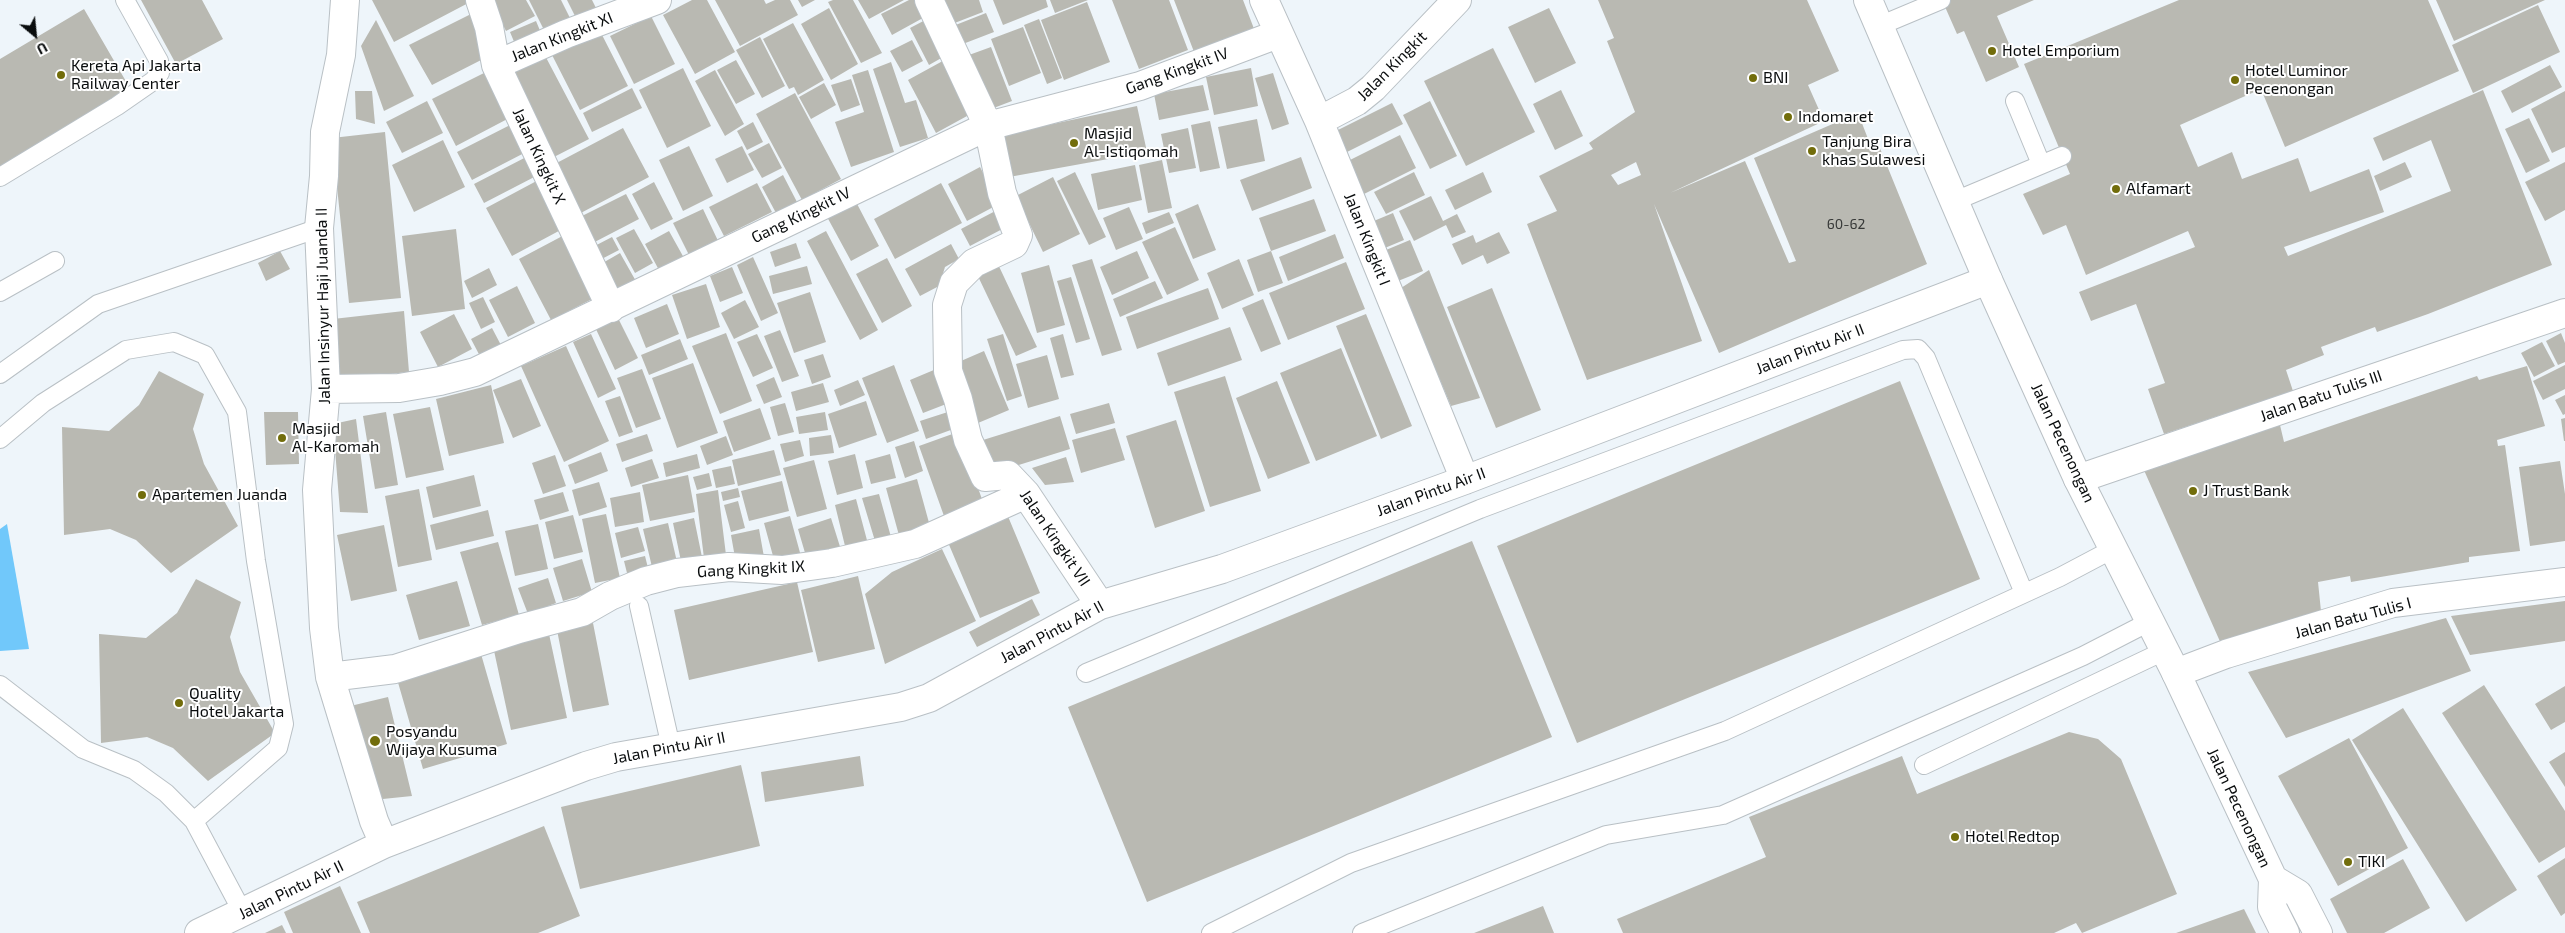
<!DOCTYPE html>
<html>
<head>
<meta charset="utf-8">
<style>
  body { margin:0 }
  #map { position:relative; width:2565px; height:933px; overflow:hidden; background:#eef5fa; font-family:"Exo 2",sans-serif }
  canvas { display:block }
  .north { position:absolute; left:10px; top:10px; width:50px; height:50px; -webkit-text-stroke:4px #fff; paint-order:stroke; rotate:152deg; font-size:14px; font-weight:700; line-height:20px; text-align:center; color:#0a0d0e }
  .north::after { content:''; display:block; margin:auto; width:18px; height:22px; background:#0a0d0e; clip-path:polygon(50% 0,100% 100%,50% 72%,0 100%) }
</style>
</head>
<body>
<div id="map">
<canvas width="2565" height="933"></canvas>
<div class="north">U</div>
</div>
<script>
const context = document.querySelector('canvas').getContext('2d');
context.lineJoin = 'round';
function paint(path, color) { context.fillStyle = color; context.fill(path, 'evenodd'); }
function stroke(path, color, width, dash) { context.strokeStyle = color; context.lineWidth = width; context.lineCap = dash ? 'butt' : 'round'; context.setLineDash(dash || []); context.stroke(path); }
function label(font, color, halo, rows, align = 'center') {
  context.font = font + ' "Exo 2",sans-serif'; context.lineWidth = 4; context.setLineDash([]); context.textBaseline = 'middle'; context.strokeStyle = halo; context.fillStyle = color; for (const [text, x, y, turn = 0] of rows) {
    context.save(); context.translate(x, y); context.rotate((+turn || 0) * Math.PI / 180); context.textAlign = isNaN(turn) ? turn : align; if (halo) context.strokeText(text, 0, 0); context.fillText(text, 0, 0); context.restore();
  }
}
const water = new Path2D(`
  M7,524L29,649L0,651V529Z`);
const building = new Path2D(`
  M141,0H202L223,39L176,64Z
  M372,0H474L394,42Z
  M490,0H526L535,16L506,31Z
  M529,0H561L570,18L544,30Z
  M567,0H592L600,16L580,26Z
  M692,0H707L735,52L695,74L663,15Z
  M715,0H764L766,4L775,0H790L798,15L740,46Z
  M798,0H815L802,7Z
  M833,0H853L882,53L861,63L828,2Z
  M858,0H904L869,19Z
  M909,0H925L932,13L892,35L881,14Z
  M943,0H979L983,12L952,24Z
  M993,0H1046L1048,7L1003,25Z
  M1050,0H1088L1055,13Z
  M1112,0H1169L1188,50L1139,69Z
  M1174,0H1243L1256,34L1196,57Z
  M1598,0H1807L1839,71L1808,85L1824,121L1670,193L1745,161L1789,263L1796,261L1754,158L1858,113L1870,144L1877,141L1927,264L1719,353L1654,204L1702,341L1587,380L1527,224L1557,211L1539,176L1593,149L1589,143L1635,112L1607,41L1614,38ZM1636,162L1641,175L1618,185L1611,175Z
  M1942,0H2034L1997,16L2019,67L1986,82L1964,31L1957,34Z
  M2179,0H2428L2459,71L2285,147L2261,89L2180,125L2198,167L2232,152L2242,179L2298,158L2310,192L2369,169L2384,212L2284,247L2288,256L2451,191L2431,140L2383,161L2373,138L2483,90L2552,265L2428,314L2377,332L2375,327L2321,347L2324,355L2286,370L2293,391L2164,434L2148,389L2165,383L2136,304L2091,321L2079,292L2195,247L2188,231L2086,275L2066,225L2043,235L2023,194L2070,174L2024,64Z
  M2436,0H2545L2454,41Z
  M1087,2L1110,62L1064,80L1041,20Z
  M2538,5L2560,52L2473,93L2452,45Z
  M829,8L858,64L831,80L801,24Z
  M1549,8L1576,63L1535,83L1508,27Z
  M84,9L131,90L0,170V59Z
  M986,13L994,32L955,47L948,28Z
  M471,14L489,56L432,85L409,45Z
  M651,16L675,64L634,84L610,36Z
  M933,16L952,52L929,65L910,28Z
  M1039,19L1062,78L1047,84L1024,25Z
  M376,20L414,96L384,111L361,46Z
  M536,21L541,33L515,44L510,32Z
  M793,23L824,80L798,95L794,87L789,89L763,39Z
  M1023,27L1041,73L1009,86L991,39Z
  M599,29L628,86L580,110L551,53Z
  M760,37L785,86L762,98L736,50Z
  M912,40L923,61L902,72L890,51Z
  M991,47L1012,101L991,109L969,55Z
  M541,48L589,139L552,158L504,67Z
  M1493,48L1535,132L1466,166L1424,81Z
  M950,57L978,110L936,133L908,80Z
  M736,60L755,94L736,104L717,70Z
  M891,62L905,103L916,100L928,138L900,147L873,69Z
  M2550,65L2562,87L2512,113L2501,91Z
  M683,68L711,126L667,148L639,90Z
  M1251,68L1258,106L1214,115L1206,77Z
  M492,69L515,115L456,146L432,99Z
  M715,70L744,124L725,136L695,81Z
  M868,70L894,152L851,167L835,122L864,112L852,75Z
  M1273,73L1289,124L1272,130L1255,78Z
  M851,79L860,105L841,112L831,85Z
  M824,83L836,105L811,119L799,97Z
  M1203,85L1209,110L1159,120L1154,94Z
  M632,88L642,108L592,132L583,113Z
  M1561,90L1583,136L1555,150L1533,104Z
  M355,91H372L375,124L356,119Z
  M2565,91V147L2552,153L2531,109Z
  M795,93L841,179L802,200L756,114Z
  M427,101L443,133L402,153L386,122Z
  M1430,101L1457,156L1430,169L1403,115Z
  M1392,103L1403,124L1343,154L1332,133Z
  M1137,106L1147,152L1009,177L1001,135Z
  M2529,118L2550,161L2526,173L2505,129Z
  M1257,119L1265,161L1227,169L1218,127Z
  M1210,121L1220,168L1200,172L1191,125Z
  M516,122L530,150L472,180L457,152Z
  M753,122L763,142L747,150L737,131Z
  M623,128L649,177L577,215L551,166Z
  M1188,128L1196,168L1169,173L1161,134Z
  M385,132L401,298L349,303L332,138Z
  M1400,135L1416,168L1360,196L1344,163Z
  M443,140L465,187L414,212L392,165Z
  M769,143L782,168L762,178L748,154Z
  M689,146L713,196L683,211L659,160Z
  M742,146L754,170L727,183L715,159Z
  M532,154L542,173L484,203L474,184Z
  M1301,157L1312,188L1252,211L1240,180Z
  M1162,160L1172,208L1148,213L1139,165Z
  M2405,162L2412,177L2380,191L2374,176Z
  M2565,162V210L2545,221L2525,182Z
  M1135,165L1142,200L1098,210L1091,174Z
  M980,167L999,204L967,221L948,184Z
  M1075,172L1106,237L1089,245L1057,181Z
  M1414,172L1425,195L1386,214L1374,192Z
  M1483,172L1492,192L1455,210L1445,190Z
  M783,175L797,202L776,213L762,187Z
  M544,177L570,225L512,256L486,208Z
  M1053,177L1080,234L1043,252L1016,196Z
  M654,182L673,219L651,230L632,194Z
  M757,183L772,212L724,236L709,207Z
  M941,183L962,223L895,259L874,219Z
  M626,194L639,219L587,246L574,220Z
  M1431,196L1443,221L1457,214L1466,232L1452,238L1446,225L1414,241L1399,211Z
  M1314,199L1326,231L1271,251L1259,218Z
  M855,200L879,246L851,261L826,215Z
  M1198,204L1216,250L1193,259L1175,214Z
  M1129,207L1143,239L1116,250L1103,218Z
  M1001,208L1010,225L970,246L961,229Z
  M703,209L720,245L691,259L673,223Z
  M1169,212L1174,223L1146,234L1142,223Z
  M1393,213L1404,240L1380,250L1369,223Z
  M1175,227L1199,280L1167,295L1142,242Z
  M456,229L465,309L412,316L402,236Z
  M634,229L653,263L635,273L616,238Z
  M669,231L684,258L660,272L645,244Z
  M826,231L878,330L860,340L807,241Z
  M570,232L602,294L551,320L519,259Z
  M1499,232L1510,253L1487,264L1483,255L1462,265L1452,244L1473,235L1476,243Z
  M1335,234L1344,258L1288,281L1279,257Z
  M612,237L619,250L594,263L587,250Z
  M1410,240L1423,271L1398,281L1386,250Z
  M796,243L801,258L775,267L770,252Z
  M951,244L959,259L945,267L939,286L920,296L905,269Z
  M280,251L290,269L266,281L258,263Z
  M1137,251L1149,278L1112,295L1100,267Z
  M1271,251L1283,283L1258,292L1247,260Z
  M620,253L637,283L610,298L594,268Z
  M753,257L778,313L761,321L737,265Z
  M887,258L912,306L882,323L856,274Z
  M1092,259L1122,350L1102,356L1072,265Z
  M1239,259L1254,295L1222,309L1207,273Z
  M996,260L1037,347L1016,356L975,270Z
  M1346,262L1365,309L1288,340L1269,293Z
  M1049,265L1065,325L1037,333L1021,273Z
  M807,266L812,284L773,294L769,276Z
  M732,267L743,293L720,302L710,276Z
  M489,268L497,285L472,298L464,281Z
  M1429,270L1480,398L1451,406L1401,288Z
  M1071,277L1090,339L1076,343L1057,281Z
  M1155,281L1163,298L1120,317L1113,299Z
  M706,284L720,327L687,339L672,295Z
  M517,286L535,323L508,337L489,300Z
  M1208,288L1219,319L1137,349L1126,317Z
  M1492,288L1541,410L1496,428L1447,307Z
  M810,292L826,342L794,353L777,303Z
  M483,297L495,322L481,329L469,303Z
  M1263,299L1281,344L1261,352L1242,308Z
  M745,300L759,327L734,339L721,313Z
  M667,304L679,334L646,348L634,318Z
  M404,311L409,372L339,379L333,319Z
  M454,314L472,349L438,367L420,332Z
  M1366,314L1412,426L1381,439L1336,326Z
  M617,316L638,358L615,370L595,327Z
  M1230,327L1242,360L1168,386L1157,353Z
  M492,328L503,349L482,360L471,339Z
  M780,330L799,376L782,382L764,336Z
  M726,333L752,401L720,414L692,346Z
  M2561,333L2565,343V362L2558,365L2546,341Z
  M591,334L616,389L598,398L573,342Z
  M757,334L773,368L753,377L737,342Z
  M1003,334L1022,396L1007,401L987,339Z
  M1063,334L1074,375L1061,378L1050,338Z
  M680,339L688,359L649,375L641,355Z
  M2542,342L2555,366L2534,377L2521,353Z
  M566,346L609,441L564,462L521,366Z
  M1341,348L1377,436L1316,461L1280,373Z
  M984,351L1009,410L978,423L954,364Z
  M823,354L831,377L812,384L804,360Z
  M1047,355L1059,399L1028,408L1016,364Z
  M693,363L718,433L677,448L652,378Z
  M894,365L919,431L887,443L862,378Z
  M2565,365V389L2543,400L2533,381Z
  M2527,366L2545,426L2497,440L2498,446L2505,445L2520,551L2469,557V562L2351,582L2350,576L2318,582L2322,621L2222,646L2143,468L2280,425L2284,442L2477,376L2479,380Z
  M941,367L954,401L923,413L910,380Z
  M642,369L661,419L636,428L617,378Z
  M159,371L204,394L193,429L204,464L238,526L171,573L136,540L110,529L64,535L62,427L109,431L139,405Z
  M1225,376L1261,491L1210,507L1174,392Z
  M774,377L782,397L764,404L756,385Z
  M521,379L541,426L513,438L493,390Z
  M858,380L865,395L840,406L834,390Z
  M1277,381L1310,463L1268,479L1236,398Z
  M1900,381L1980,579L1577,743L1497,546Z
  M823,383L829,402L796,411L791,392Z
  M491,385L504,443L449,456L436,399Z
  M2565,395V414L2563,415L2555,400Z
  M620,396L633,432L619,437L605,401Z
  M866,401L877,435L839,448L828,414Z
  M785,403L794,432L778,436L770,407Z
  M1109,403L1115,423L1076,434L1070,414Z
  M430,407L444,470L406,478L393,414Z
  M760,408L771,439L734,452L723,421Z
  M954,410L959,427L926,439L920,421Z
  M264,412H298L299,464L266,465Z
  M386,412L398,485L375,489L363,416Z
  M825,412L828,430L799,434L796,417Z
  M1060,416L1070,449L993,473L983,440Z
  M2565,418V441H2564L2561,419Z
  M356,419L368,513L340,512L333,424Z
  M1176,420L1205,511L1155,528L1126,436Z
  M1115,428L1125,460L1081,473L1072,440Z
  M958,432L983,502L944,516L919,446Z
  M647,434L653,451L622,462L616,444Z
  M831,435L834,453L810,456L809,438Z
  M726,436L733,455L707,465L700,446Z
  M800,440L804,456L785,462L780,444Z
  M914,441L923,471L905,478L895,447Z
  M774,450L781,475L738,486L732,460Z
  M601,452L608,471L575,484L568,465Z
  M697,454L700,468L666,477L663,463Z
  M855,454L863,488L837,495L828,461Z
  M890,454L896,478L871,484L865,461Z
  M555,455L566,486L543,494L532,463Z
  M1066,457L1074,482L1045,485L1032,468Z
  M652,459L659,478L631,487L625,468Z
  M814,460L827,509L797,517L783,468Z
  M2560,461L2565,494V541L2530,546L2519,467Z
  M731,466L735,484L716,488L712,470Z
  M709,473L712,486L697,490L693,477Z
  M474,475L481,506L433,518L426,487Z
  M688,475L695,512L650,521L642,485Z
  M917,479L931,530L900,539L886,488Z
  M782,481L789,511L749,521L741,491Z
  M599,482L607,507L579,516L572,490Z
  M738,488L740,497L723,501L721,492Z
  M419,489L432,560L398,567L385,496Z
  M718,490L726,555L704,558L696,494Z
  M563,492L569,511L540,520L534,500Z
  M640,492L644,522L615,527L610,498Z
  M879,494L891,537L875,541L862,498Z
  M856,499L868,544L846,550L835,505Z
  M738,501L745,528L731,532L724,505Z
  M488,510L494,536L436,550L430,525Z
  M606,514L620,578L595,583L582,519Z
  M1007,514L1040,593L980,618L947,540Z
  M573,515L583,552L554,559L545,522Z
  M790,516L802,560L776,567L764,523Z
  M694,518L703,562L682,566L673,523Z
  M831,518L842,553L808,563L798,529Z
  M668,523L677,562L652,567L643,529Z
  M538,524L548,569L515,576L505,531Z
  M384,525L397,591L351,601L337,535Z
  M638,527L645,551L621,558L615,533Z
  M759,529L764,557L736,563L731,535Z
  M1472,541L1552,737L1147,902L1068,707Z
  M498,542L519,615L482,625L460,552Z
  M942,549L976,621L885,664L865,594L892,572Z
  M645,556L649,572L628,577L624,561Z
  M582,559L592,592L563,601L553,568Z
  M858,576L875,649L818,662L801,590Z
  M548,578L556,603L528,614L518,588Z
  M196,579L241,602L230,637L240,672L275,733L208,781L173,748L147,737L101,743L99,634L146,638L177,613Z
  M457,581L470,626L419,640L406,595Z
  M797,582L813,652L689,680L674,610Z
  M1032,599L1040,615L977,647L969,632Z
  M2565,601V641L2470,655L2451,616Z
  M2446,618L2471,671L2286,738L2248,672Z
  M593,623L609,705L573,712L557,630Z
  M549,634L567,718L511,730L493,646Z
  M481,654L507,744L423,769L397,679Z
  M2484,685L2565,811V847L2539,863L2442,713Z
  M2565,686V722L2551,730L2535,704Z
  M388,697L412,796L373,800L342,708Z
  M2403,708L2517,890L2466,922L2352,740Z
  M2069,732L2098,739L2121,759L2177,894L2082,933L2076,923L2054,933H1623L1617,919L1766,857L1749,817L1902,756L1917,794Z
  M2349,738L2408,848L2338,886L2278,776Z
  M2565,752V787L2549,762Z
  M860,756L864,786L765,802L761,772Z
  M741,765L760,846L580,889L561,807Z
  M544,826L580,916L538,933H370L357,902Z
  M2565,858V913L2561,916L2537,876Z
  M2403,859L2430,908L2384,933H2347L2330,899Z
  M340,886L361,933H293L284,912Z
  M1543,906L1554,933H1474Z
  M2244,909L2256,933H2176Z
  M282,925L286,933H265Z`);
const lane = new Path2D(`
  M1879,26L1941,0
  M2015,101L2041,164
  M0,177L117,106L153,81L160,73L159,61L125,0
  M1955,201L2062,156
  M0,292L55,261
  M0,374L98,304L319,228
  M0,439L43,403L126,350L174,342L205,355L237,412L256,561L284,724L278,748L194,821
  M639,606L671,747
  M1086,673L1480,509L1903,350L1918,349L1926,358L2024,593
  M0,685L83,749L134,770L166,793L194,821L243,913
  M1924,765L2164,651
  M1211,933L1351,863L1725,731L2060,577L2113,549
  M1362,933L1606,835L1723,815L2083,656L2149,622`);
const street = new Path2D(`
  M345,0L341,55L325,132L324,176L319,228L326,389L317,490L324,628L330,677L374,821L384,844
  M480,0L489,27L496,65L611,308
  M929,0L988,126L1002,193L1018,235L1014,244L974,263L954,283L947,305L948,371L958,399L968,440L985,477L1008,475L1026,494L1100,605
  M1264,0L1319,121L1465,480
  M496,65L566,34L657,0
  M1319,121L1357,101L1373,88L1457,0
  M326,389L399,388L440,381L475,372L988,126L1140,86L1278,34
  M2078,479L2565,313
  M2176,673L2226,654L2393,603L2565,582
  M330,677L395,669L519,629L582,612L610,596L646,581L677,573L729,567L782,570L832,563L915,544L1026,494
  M199,933L384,844L586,766L616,757L901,707L929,698L1100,605L1222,569L1465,480L1988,280`);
const secondary = new Path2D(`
  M1868,0L1988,280L2078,479L2176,673L2273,879L2272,907L2285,933
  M2273,879L2298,894L2318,933`);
const markers = [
  [1992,51,5,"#726d0b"],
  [61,75,5,"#726d0b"],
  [1753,78,5,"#726d0b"],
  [2235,80,5,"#726d0b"],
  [1788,117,5,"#726d0b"],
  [1074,143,5,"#726d0b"],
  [1812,151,5,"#726d0b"],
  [2116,189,5,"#726d0b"],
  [282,438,5,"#726d0b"],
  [2193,491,5,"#726d0b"],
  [142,495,5,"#726d0b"],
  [179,703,5,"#726d0b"],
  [375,741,6,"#726d0b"],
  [1955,837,5,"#726d0b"],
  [2348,862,5,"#726d0b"]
];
const numberNames = [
  ["60-62",1846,224]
];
const streetNames = [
  ["Jalan Kingkit XI",562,37,-22],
  ["Jalan Kingkit",1392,66,-45],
  ["Gang Kingkit IV",1177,71,-20],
  ["Jalan Kingkit X",539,156,65],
  ["Gang Kingkit IV",801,215,-26],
  ["Jalan Kingkit I",1367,239,68],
  ["Jalan Insinyur Haji Juanda II",323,306,-91],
  ["Jalan Pintu Air II",1810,349,-21],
  ["Jalan Batu Tulis III",2321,396,-19],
  ["Jalan Pecenongan",2063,443,65],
  ["Jalan Pintu Air II",1431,492,-20],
  ["Jalan Kingkit VII",1055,538,56],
  ["Gang Kingkit IX",751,569,-3],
  ["Jalan Batu Tulis I",2353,618,-15],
  ["Jalan Pintu Air II",1052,632,-28],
  ["Jalan Pintu Air II",669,748,-11],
  ["Jalan Pecenongan",2239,808,65],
  ["Jalan Pintu Air II",291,890,-26]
];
const poiNames = [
  ["Hotel Emporium",2002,51],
  ["Kereta Api Jakarta",71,66],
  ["Railway Center",71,84],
  ["Hotel Luminor",2245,71],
  ["Pecenongan",2245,89],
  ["BNI",1763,78],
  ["Indomaret",1798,117],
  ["Masjid",1084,134],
  ["Al-Istiqomah",1084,152],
  ["Tanjung Bira",1822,142],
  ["khas Sulawesi",1822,160],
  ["Alfamart",2126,189],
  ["Masjid",292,429],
  ["Al-Karomah",292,447],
  ["J Trust Bank",2203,491],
  ["Apartemen Juanda",152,495],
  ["Quality",189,694],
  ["Hotel Jakarta",189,712],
  ["Posyandu",386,732],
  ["Wijaya Kusuma",386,750],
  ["Hotel Redtop",1965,837],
  ["TIKI",2358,862]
];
paint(water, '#71c8fa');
paint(building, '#b9b9b2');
stroke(lane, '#b9c0c5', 20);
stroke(street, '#b9c0c5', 30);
stroke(secondary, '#b9c0c5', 30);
stroke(lane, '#fff', 18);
stroke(street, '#fff', 28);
stroke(secondary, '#fff', 28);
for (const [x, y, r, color] of markers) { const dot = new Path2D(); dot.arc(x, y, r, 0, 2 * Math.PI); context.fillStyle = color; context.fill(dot); stroke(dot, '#fff', 2); }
label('14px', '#363837', null, numberNames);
label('16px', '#0a0d0e', '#fff', streetNames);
label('16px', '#0a0d0e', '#fff', poiNames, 'left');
</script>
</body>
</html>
